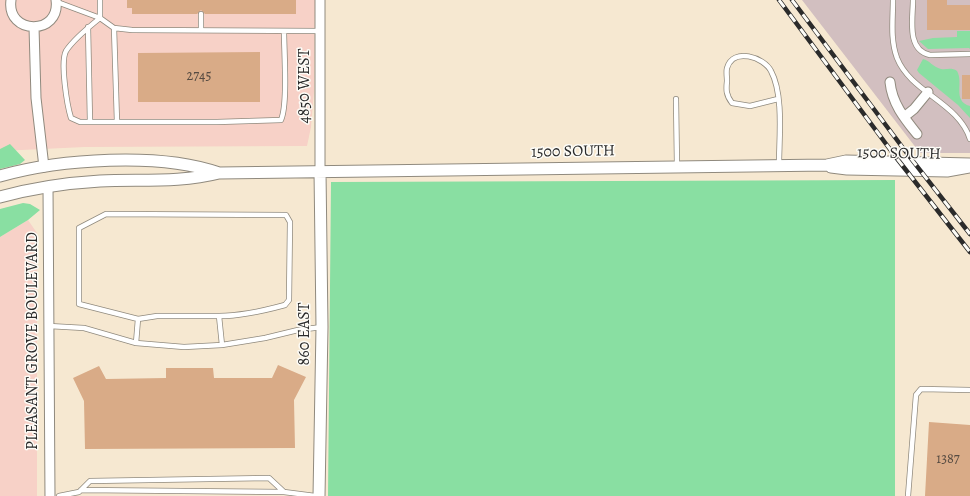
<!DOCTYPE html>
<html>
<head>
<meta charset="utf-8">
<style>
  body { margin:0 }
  canvas { display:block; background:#f6e8d1 }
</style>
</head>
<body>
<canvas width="970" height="496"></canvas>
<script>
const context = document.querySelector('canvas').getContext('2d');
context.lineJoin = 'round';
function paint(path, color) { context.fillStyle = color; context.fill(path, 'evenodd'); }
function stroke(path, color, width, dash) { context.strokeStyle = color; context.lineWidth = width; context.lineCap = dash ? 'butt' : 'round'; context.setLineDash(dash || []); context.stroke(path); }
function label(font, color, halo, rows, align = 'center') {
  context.font = font + ' Alegreya,serif'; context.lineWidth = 3; context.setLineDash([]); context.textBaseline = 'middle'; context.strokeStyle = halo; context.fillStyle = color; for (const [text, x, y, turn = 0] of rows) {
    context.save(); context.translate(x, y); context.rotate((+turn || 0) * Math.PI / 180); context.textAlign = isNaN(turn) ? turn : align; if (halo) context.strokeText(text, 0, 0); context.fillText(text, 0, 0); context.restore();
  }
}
const built = new Path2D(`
  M0,0H315L314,91L311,127L307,146L85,147L0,151Z
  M28,220L37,233V496H0V237Z`);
const industrial = new Path2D(`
  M802,0H970V153H920Z`);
const green = new Path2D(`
  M957,31H970V49L969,48L928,49L919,41L933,38L957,37Z
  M923,59C929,60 933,67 941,69C947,70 951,67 957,71C964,83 952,101 970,106V118L958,105L919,73L917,70Z
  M10,144L25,160L20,164L0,169V149Z
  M895,180V496H328L331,182Z
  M23,203L30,204L40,210L28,220L0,237V209Z`);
const building = new Path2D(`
  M127,0H296V14H205L201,10L197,14H132V8H127Z
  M927,0H947V5H970V30H927Z
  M260,52V102H138V53Z
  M962,75H970V99H962Z
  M278,365L306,377L294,400L295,448L85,449L84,401L73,378L99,366L106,379L166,378V368H213L214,378H272Z
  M929,422L970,425V496H925Z`);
const service = new Path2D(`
  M100,0V18C90,26 73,40 66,51C60,62 67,105 71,118L80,122H217L281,120C288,104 284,51 284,31
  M893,0C893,19 890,39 897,58C911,93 958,102 970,139
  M913,0C913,18 906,50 930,55L970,54
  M57,2L100,18L114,28L132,30L320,31
  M201,14V30
  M88,27L90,122
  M114,28L117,122
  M676,99L677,166
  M778,99L750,106L732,103C726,95 726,90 727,81C727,77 726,72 727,68C733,47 764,57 771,71C784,95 779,139 779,165
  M138,319L157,316H219
  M49,326L84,328L136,343L184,347L222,345L265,338L298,330L322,327
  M136,343L138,319L79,304V228L106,214L286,215L290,222L289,300L285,305C263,311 242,316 219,316L222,345
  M81,490L284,492
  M59,496L79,492L90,481L269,478L284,492L315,496
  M908,496L916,395L921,389L970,390`);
const minor = new Path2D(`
  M11,0C6,35 61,36 56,0
  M320,0V171
  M34,27L36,98L44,167
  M890,82C892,103 904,118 917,134
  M904,117L914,109L928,92
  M48,187L50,496`);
const tertiary = new Path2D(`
  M831,167L847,169L947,171L970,167
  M0,176C60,159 159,152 219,173
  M0,197C33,188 66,183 100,181C139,179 180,183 219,173L827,165L846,161L970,164
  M319,496L322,327L320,171`);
const rail = new Path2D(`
  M779,0L895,156L970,252
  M792,0L909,156L970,234`);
const numberNames = [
  ["2745",199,77],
  ["1387",948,460]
];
const streetNames = [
  ["4850 WEST",305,86,-90],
  ["1500 SOUTH",573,152,-1],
  ["1500 SOUTH",899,154,1],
  ["860 EAST",305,334,-90],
  ["PLEASANT GROVE BOULEVARD",33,341,-90]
];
paint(built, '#f7d1c7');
paint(industrial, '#d2bfc0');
paint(green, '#89dfa2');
paint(building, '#d9ab87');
stroke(service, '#908a7e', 6);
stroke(minor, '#908a7e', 11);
stroke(tertiary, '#908a7e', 13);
stroke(service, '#fff', 4.5);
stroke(minor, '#fff', 9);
stroke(tertiary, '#fff', 11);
stroke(rail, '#2b2b2b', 4.5);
stroke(rail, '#fdfcf7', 3, [9]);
label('14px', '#564b42', null, numberNames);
label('16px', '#2b2b2b', '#fdfcf7', streetNames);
</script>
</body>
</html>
